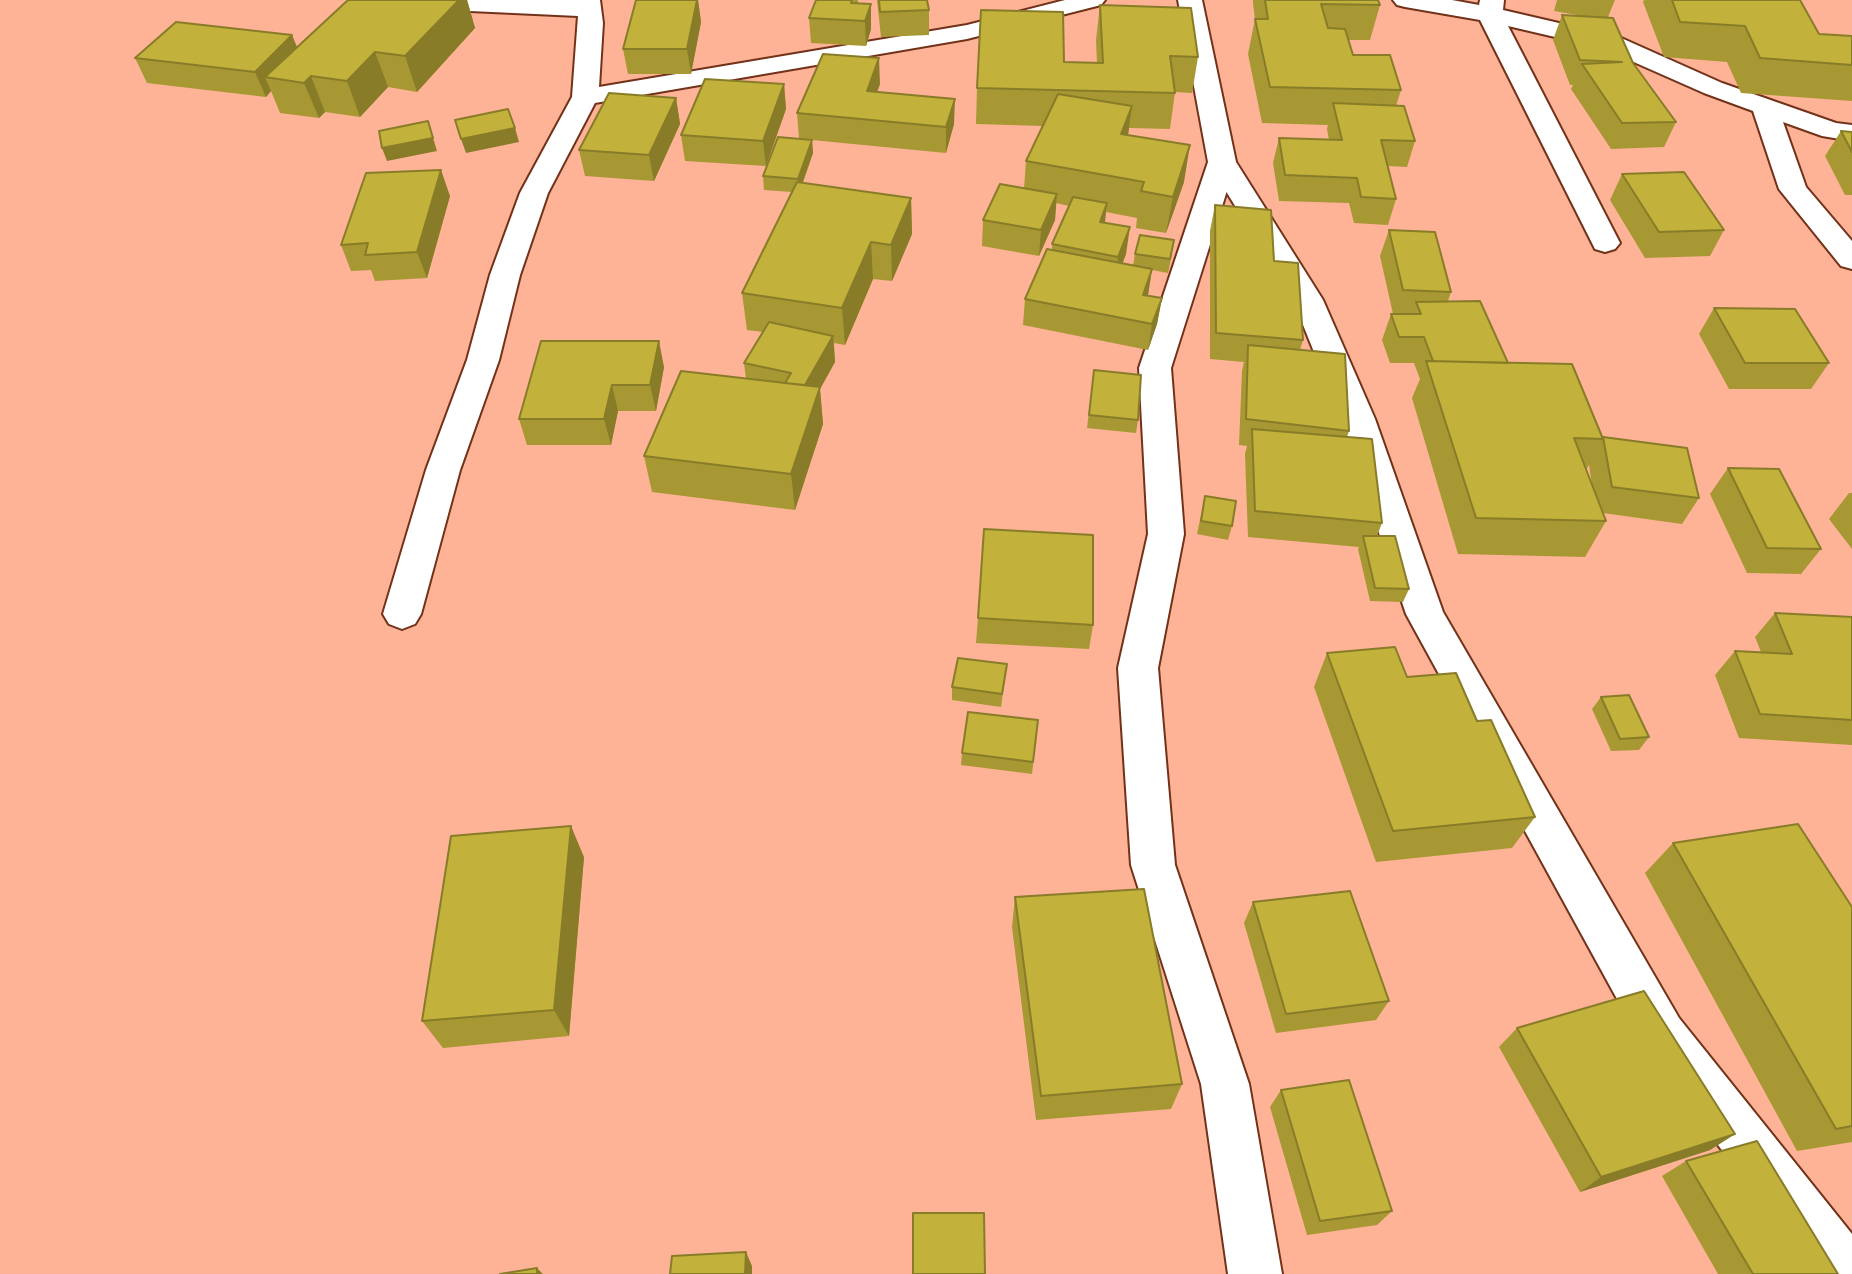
<!DOCTYPE html>
<html>
<head>
<meta charset="utf-8">
<style>
  body { margin:0 }
  canvas { display:block; background:#feb296 }
</style>
</head>
<body>
<canvas width="1852" height="1274"></canvas>
<script>
const context = document.querySelector('canvas').getContext('2d');
context.lineJoin = 'round';
function stroke(path, color, width, dash) { context.strokeStyle = color; context.lineWidth = width; context.lineCap = dash ? 'butt' : 'round'; context.setLineDash(dash || []); context.stroke(path); }
function paint(path, color) { context.fillStyle = color; context.fill(path, 'evenodd'); }
const minor = new Path2D(`
  M461,0H600L603,23L599,87L967,25L1065,0H1105L1101,5L967,39L595,103L548,193L520,275L499,360L460,470L421,614L415,624L402,629L389,624L383,614L426,470L467,360L490,275L520,193L572,97L578,16L470,11L462,9L458,4Z
  M1393,0H1452L1479,5L1480,0H1504L1503,10L1619,37L1722,83L1836,123L1852,125V141L1822,136L1783,122L1806,187L1852,241V269L1841,266L1779,189L1753,111L1704,93L1602,48L1508,26L1620,243L1615,249L1605,252L1595,249L1480,20L1405,7L1397,5Z
  M1222,154L1232,156L1236,162L1171,368L1184,534L1158,668L1175,865L1249,1084L1282,1274H1228L1201,1084L1131,865L1118,668L1148,534L1139,368L1208,162L1212,156Z`);
const tertiary = new Path2D(`
  M1178,0H1202L1236,162L1323,300L1375,419L1443,612L1679,1018L1852,1234V1274H1817L1645,1050L1406,614L1341,419L1293,300L1208,162Z`);
const wall = new Path2D(`
  M348,0H467L475,28L417,92L388,87L360,117L325,112L319,118L280,113L271,91L266,97L147,83L135,58L292,35L297,47Z
  M636,0H698L701,22L691,74H628L623,49Z
  M816,0H858V3L871,29L866,46L811,43L809,18Z
  M877,0H927L929,10V35L881,37Z
  M1253,0H1378L1380,5L1370,40H1348L1353,55L1401,90L1396,106L1415,141L1407,167L1388,166L1396,199L1388,225L1354,223L1349,203L1279,201L1273,163L1279,138L1329,140L1327,129L1328,125L1262,123L1248,54L1255,19L1253,3Z
  M1557,0H1615L1608,17L1633,63L1676,122L1664,147L1611,149L1571,89L1573,85H1570L1553,40L1562,15L1583,16L1554,11Z
  M1644,0H1800L1819,34L1852,36V101L1741,93L1727,62L1664,57L1643,2Z
  M1100,5L1198,57L1192,93L1175,92L1170,129L1129,128L1128,135L1184,182L1166,233L1136,228L1137,218L1106,212L1105,223L1126,254L1122,264L1133,266L1135,254H1172L1168,273L1152,270L1148,295L1162,298L1157,324L1148,350L1023,325L1025,299L1052,250V244L1069,206L1056,203L1055,220L1039,256L982,246L983,220L1024,189L1026,161L1043,126L976,124L977,88L1064,62L1097,63L1096,40Z
  M784,84L786,109L766,166L685,161L681,135Z
  M880,84L877,92L954,124L946,153L812,140L813,153L803,183L911,198L912,234L892,281L873,279L845,345L834,343L835,362L820,389L823,424L795,510L652,492L644,456L746,379L744,363L763,332L747,330L742,293L792,192L764,190L763,176L799,139L797,113Z
  M676,98L680,124L654,181L585,176L579,150Z
  M1841,131L1852,132V195H1845L1825,156Z
  M1622,174L1724,230L1710,256L1645,258L1610,200Z
  M450,196L427,278L375,281L371,270L351,271L341,245Z
  M1215,205L1274,261L1303,340L1300,350L1349,431L1347,437L1382,523L1377,536L1409,589L1403,602L1370,601L1358,549L1359,547L1248,537L1245,454L1247,446L1239,445L1242,371L1244,362L1210,359V231Z
  M1389,230L1451,292L1448,301L1508,363L1603,438L1699,498L1682,524L1603,513L1606,521L1585,557L1458,554L1412,398L1420,379L1414,363H1390L1382,340L1391,314H1393L1380,256ZM1589,465L1592,485L1586,470Z
  M1714,308L1829,363L1811,389H1729L1699,334Z
  M541,341L664,367L656,411H618L611,445H527L519,419Z
  M1094,370L1138,420L1136,433L1087,428Z
  M1728,468L1821,549L1801,574L1747,573L1710,494Z
  M1849,493H1852V549L1829,519Z
  M1205,496L1232,526L1228,540L1197,534Z
  M1775,613L1852,617V745L1739,738L1715,675L1735,651L1761,652L1755,637Z
  M978,618L1093,625L1089,649L976,643Z
  M1327,653L1407,677L1477,721L1535,817L1512,848L1376,862L1314,687Z
  M1007,664L1001,707L952,700V687Z
  M1601,697L1649,737L1639,750L1611,751L1592,709Z
  M1038,720L1032,774L961,765L962,753Z
  M1673,843L1852,907V1142L1797,1151L1645,873Z
  M584,857L569,1036L443,1048L422,1021Z
  M1015,897L1182,1084L1171,1109L1036,1120L1012,927Z
  M1253,902L1389,1001L1376,1020L1276,1033L1244,923Z
  M1517,1028L1735,1134L1710,1150L1580,1192L1499,1047Z
  M1281,1090L1392,1211L1377,1225L1307,1235L1270,1107Z
  M1686,1161L1838,1274H1718L1662,1176Z`);
const shadedWall = new Path2D(`
  M459,0H467L475,28L417,92L405,56Z
  M697,0H698L701,22L691,74L687,49Z
  M871,4V29L866,46L865,21Z
  M292,35L302,60L265,77L271,91L266,97L255,72Z
  M375,52L388,87L360,117L347,81Z
  M879,58L880,84L868,116L867,91Z
  M311,76L325,112L319,118L304,83Z
  M784,84L786,109L766,166L763,141Z
  M676,98L680,124L654,181L649,155Z
  M955,99L954,124L946,153V127Z
  M1132,106L1127,142L1121,134Z
  M428,121L437,151L387,161L382,148Z
  M515,128L519,142L466,153L461,139Z
  M812,140L813,153L799,192L798,179Z
  M1190,145L1184,182L1166,233L1173,197Z
  M441,170L450,196L427,278L417,252Z
  M1057,194L1055,220L1039,256L1041,230Z
  M911,198L912,234L892,281L891,245Z
  M1107,203L1104,229L1100,222Z
  M1130,227L1126,254L1115,283L1118,257Z
  M871,242L873,279L845,345L842,308Z
  M1152,269L1148,295H1143Z
  M1162,298L1157,324L1148,350L1152,324Z
  M833,336L835,362L820,389L823,424L795,510L791,474L800,393Z
  M659,341L664,367L656,411L650,385Z
  M612,385L618,411L611,445L604,419Z
  M571,826L584,857L569,1036L554,1010Z
  M1735,1134L1710,1150L1580,1192L1601,1177Z
  M746,1252L752,1266V1274H745Z
  M537,1268L543,1274H537Z`);
const building = new Path2D(`
  M348,0H459L405,56L375,52L347,81L311,76L304,83L265,77Z
  M636,0H697L687,49H623Z
  M816,0H852L851,3L871,4L865,21L809,18Z
  M879,0H927L929,10L880,12Z
  M1265,0H1378L1380,5L1321,4L1328,28L1345,29L1353,55H1390L1401,90L1270,87L1255,19H1268Z
  M1672,0H1800L1819,34L1852,36V65L1760,58L1745,26L1680,22Z
  M1100,5L1191,8L1198,57L1170,56L1175,93L977,88L981,10L1063,12L1064,62L1103,63Z
  M1562,15L1613,18L1633,63L1676,122L1622,123L1582,64L1622,62L1580,60Z
  M176,22L292,35L255,72L135,58Z
  M823,54L879,58L867,91L955,99L946,127L797,113Z
  M705,79L784,84L763,141L681,135Z
  M609,93L676,98L649,155L579,150Z
  M1058,94L1132,106L1121,134L1190,145L1173,197L1141,191L1144,182L1026,161Z
  M1333,103L1404,106L1415,141L1381,140L1396,199L1361,197L1357,178L1285,175L1279,138L1342,140Z
  M508,109L515,128L461,139L455,120Z
  M428,121L433,138L382,148L379,131Z
  M1841,131L1852,132V152Z
  M778,137L812,140L798,179L763,176Z
  M441,170L417,252L365,255L368,243L341,245L366,173Z
  M1684,172L1724,230L1659,232L1622,174Z
  M797,182L911,198L891,245L871,242L842,308L742,293Z
  M1000,184L1057,194L1041,230L983,220Z
  M1073,197L1107,203L1100,222L1130,227L1118,257L1052,244Z
  M1215,205L1271,210L1274,261L1298,263L1303,340L1216,333Z
  M1389,230L1435,232L1451,292L1403,290Z
  M1140,235L1174,240L1170,259L1135,254Z
  M1047,249L1152,269L1143,295L1162,298L1152,324L1025,299Z
  M1480,301L1508,363L1433,361L1424,337H1399L1391,314H1421L1416,302Z
  M1714,308L1795,309L1829,363H1745Z
  M769,322L833,336L805,385L785,383L791,373L744,363Z
  M541,341H659L650,385H612L604,419H519Z
  M1248,345L1345,354L1349,431L1246,419Z
  M1426,361L1572,364L1603,439L1574,438L1606,521L1476,518Z
  M1094,370L1141,375L1138,420L1089,415Z
  M681,371L820,387L791,474L644,456Z
  M1252,429L1372,439L1382,523L1255,511Z
  M1603,437L1687,448L1699,498L1612,487Z
  M1728,468L1779,469L1821,549L1767,548Z
  M1205,496L1236,501L1232,526L1201,521Z
  M984,529L1093,535V625L978,618Z
  M1363,536H1395L1409,589L1375,588Z
  M1775,613L1852,617V720L1760,714L1735,651L1792,654Z
  M1395,647L1407,677L1456,673L1477,721L1491,720L1535,817L1393,831L1327,653Z
  M958,658L1007,664L1002,694L952,687Z
  M1629,695L1649,737L1620,739L1601,697Z
  M968,712L1038,720L1033,762L962,753Z
  M1798,824L1852,907V1126L1836,1129L1673,843Z
  M571,826L554,1010L422,1021L451,836Z
  M1144,889L1182,1084L1041,1096L1015,897Z
  M1350,891L1389,1001L1286,1014L1253,902Z
  M1644,991L1735,1134L1601,1177L1517,1028Z
  M1349,1080L1392,1211L1320,1221L1281,1090Z
  M1757,1141L1838,1274H1753L1686,1161Z
  M913,1213H984L985,1274H913Z
  M746,1252L745,1274H670L672,1256Z
  M537,1268V1274H500Z`);
stroke(minor, '#723219', 4);
stroke(tertiary, '#723219', 4);
paint(minor, '#fff');
paint(tertiary, '#fff');
paint(wall, '#a79833');
paint(shadedWall, '#887c29');
paint(building, '#c2b13b');
stroke(building, '#887c29', 2);
</script>
</body>
</html>
